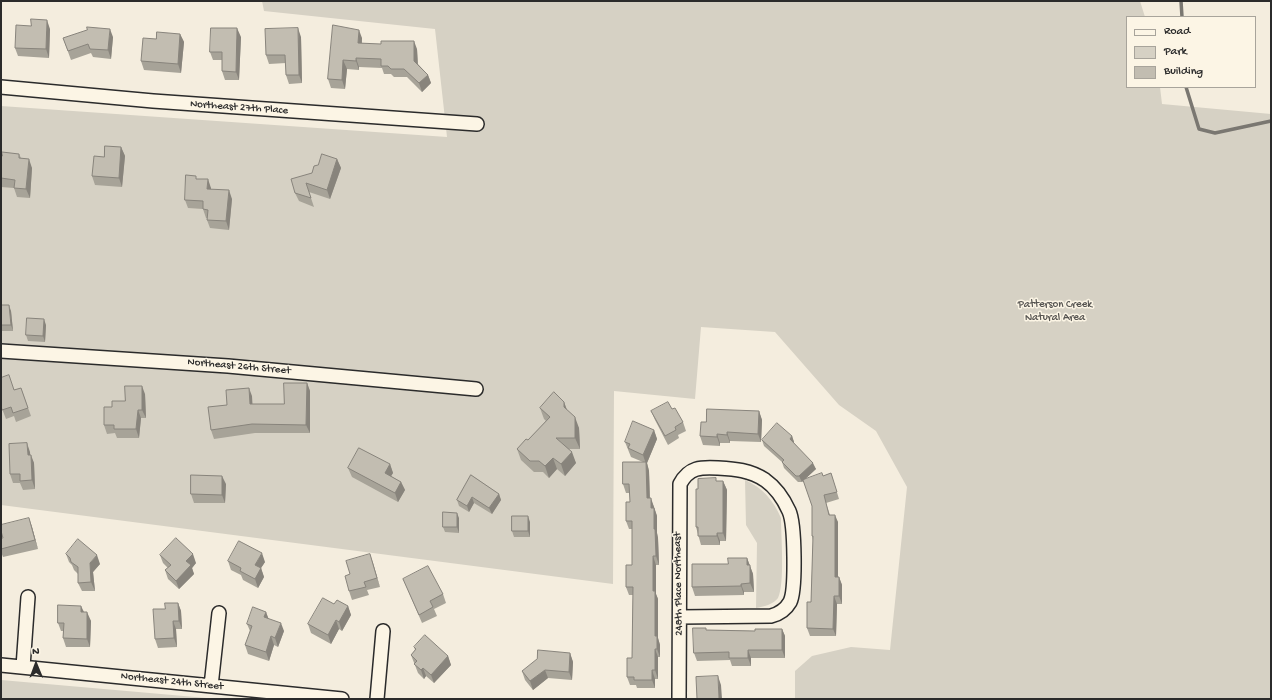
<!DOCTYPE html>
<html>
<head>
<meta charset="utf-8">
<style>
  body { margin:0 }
  #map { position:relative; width:1272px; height:700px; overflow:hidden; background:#f4edde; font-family:"Gochi Hand",sans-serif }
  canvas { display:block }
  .frame { position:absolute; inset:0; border:2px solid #2b2b2b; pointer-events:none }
  .legend { position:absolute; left:1126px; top:16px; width:130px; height:72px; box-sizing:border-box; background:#fcf5e5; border:1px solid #a8a49b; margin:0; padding:5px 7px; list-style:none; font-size:12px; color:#2b2b2b }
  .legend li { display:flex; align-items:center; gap:8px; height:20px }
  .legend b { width:20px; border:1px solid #a8a49b }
  .north { position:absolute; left:16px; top:644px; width:40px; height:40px; -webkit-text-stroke:3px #fcf5e5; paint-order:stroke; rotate:359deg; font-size:11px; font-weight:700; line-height:16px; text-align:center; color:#2b2b2b }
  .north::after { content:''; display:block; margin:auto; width:14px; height:18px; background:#2b2b2b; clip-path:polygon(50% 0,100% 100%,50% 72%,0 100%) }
</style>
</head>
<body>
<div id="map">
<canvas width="1272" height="700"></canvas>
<div class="frame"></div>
<ul class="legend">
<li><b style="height:5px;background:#fcf5e5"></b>Road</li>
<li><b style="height:11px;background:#d6d1c4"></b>Park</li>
<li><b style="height:11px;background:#c2bdb1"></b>Building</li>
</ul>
<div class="north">N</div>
</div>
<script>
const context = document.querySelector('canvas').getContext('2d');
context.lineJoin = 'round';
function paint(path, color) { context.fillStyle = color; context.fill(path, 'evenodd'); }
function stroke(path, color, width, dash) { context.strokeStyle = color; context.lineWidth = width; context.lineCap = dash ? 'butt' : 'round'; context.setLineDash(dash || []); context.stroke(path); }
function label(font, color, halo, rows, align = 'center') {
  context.font = font + ' "Gochi Hand",sans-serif'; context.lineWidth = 3; context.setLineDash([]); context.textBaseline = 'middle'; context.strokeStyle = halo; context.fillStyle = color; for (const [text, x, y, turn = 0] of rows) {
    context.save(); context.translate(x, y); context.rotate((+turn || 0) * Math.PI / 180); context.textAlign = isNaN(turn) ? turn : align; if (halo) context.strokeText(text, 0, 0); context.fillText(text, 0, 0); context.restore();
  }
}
const green = new Path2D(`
  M262,1H1140L1145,17H1127V87H1160L1162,104L1271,114V699H795V671L812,656L851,647L890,650L907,487L876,431L839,405L775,332L701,327L695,399L614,391L613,584L1,505V106L447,137L435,29L264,11Z
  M745,480C763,488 773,500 781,518C781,536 785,584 778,598C774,604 763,607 756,608L757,543L746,525Z
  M1,680L218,699H1Z`);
const stream = new Path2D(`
  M1181,1L1182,17
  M1186,87L1199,129L1215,133L1271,121`);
const minor = new Path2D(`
  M1,87L153,101L477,124
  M1,351L228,366L476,389
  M1,665L342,699
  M23,667L28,597
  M211,686L219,613
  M377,699L383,631
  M679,699L680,484C689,467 701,467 718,468C735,469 750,470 765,480C775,487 784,500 789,511C795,524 796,590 790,602C786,609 779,614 771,616L680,617`);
const wall = new Path2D(`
  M333,25L362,38V43L417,49L418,64L428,75L431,83L422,92L407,77H394L391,74H384L382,68L359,67V70L347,69L345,89L331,88L328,79Z
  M50,29L49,58L18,56L15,48Z
  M180,34L184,42L181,73L144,70L141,61L156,39Z
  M113,37L111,59L93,57L91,53L71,60L63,38Z
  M241,37L239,80H225L222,71V60H213L210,52Z
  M301,37L302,83L289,84L286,75V63L269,64L266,55Z
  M121,147L125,156L122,187L95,185L92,176L104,157Z
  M19,154L21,158L32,168L30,198L17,197L14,188L1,187V156Z
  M337,159L341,168L330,199L309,192L314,207L299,201L295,193L312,173Z
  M197,179L211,188V189L232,199L229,230L210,228L207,220V218H206L203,209L188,208L185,200Z
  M1,305L11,311L13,331H1Z
  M46,325L45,342L28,341L26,335Z
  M307,383L310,391V433H255L214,439L211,430L227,405L252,396V404H284Z
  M21,388L31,416L16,422L14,416L6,419L1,406L14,390Z
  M145,394L146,418H141L139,438H117L115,433L107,434L104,425L112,407L125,401Z
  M564,402L567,410L579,428L580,449H569L576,463L565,476L557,469L549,478L543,472H534L521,460L517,449L528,440L546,421L544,419L540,408Z
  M672,409L683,422L686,431L678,435L679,438L668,445L655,420L651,411Z
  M759,411L762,420L761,442L730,441V443H720V446L703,445L700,436L706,422Z
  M654,430L657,439L647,463L649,471L650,498L654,507L657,516V533L658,538L659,565H656V594L658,599V638L660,645V657H658V679H655V688H637L636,685H630L627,677L632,658L633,595H629L626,587L632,565V529H629L626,521L630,502V493H626L623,484L643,462L631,457L625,442Z
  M792,436L794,442V443L816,469L805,479L823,476L831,473L839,499L826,503L830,515L838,522V577H839L842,585V604H837L836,636H810L807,628L811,602L813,541L812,536V506L803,480L802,482H798L784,468L782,462L764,446L762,440Z
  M30,452V455L34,463L35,489L23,490L20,483H13L10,474Z
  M390,464L393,473L391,476L401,482L405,490L398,502L352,477L348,468Z
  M471,475L499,494L501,500L492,514L474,503L469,512L459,506L457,500Z
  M717,481H723L727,490L726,541H720V545H701L696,527L698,489Z
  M226,484L225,503H194L191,494Z
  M29,518L32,527L38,549L3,557L1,552V538H3Z
  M459,518V533L445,532L443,527Z
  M530,522V537H514L512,531Z
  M66,554L100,564L93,572L95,591H82L78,583V574L74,570L72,565L69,562Z
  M370,554L380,587L367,590L369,595L352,600L349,591L350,574Z
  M160,555L196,563L192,568L194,574L179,589L168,579L165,570L168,568L163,563Z
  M747,558L753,574L754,592H744V595L695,596L692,587L728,564Z
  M228,561L265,562L261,568L264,577L258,588L243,580L241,575L231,570Z
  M403,579L443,594L446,603L434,609L437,616L422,623L407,588Z
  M178,603L181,611L182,629H176L177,647L158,648L155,639L165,609Z
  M334,604L348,606L351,615L342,631L339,629L331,644L311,633L308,624Z
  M84,612L91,621L90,647H66L63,638V631H61L58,623Z
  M266,612L268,618L284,631L278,647L274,645L269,661L248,654L245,645L250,631L247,624Z
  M782,629L785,636V658H751V666H732L730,660L697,661L694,653L707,630L755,631Z
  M414,647L448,656L451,665L434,683L426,676L424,679L418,673L411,655L415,650Z
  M570,653L573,662L572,680L548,678L533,690L525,680L522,671Z`);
const shadedWall = new Path2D(`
  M47,20L50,29L49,58L46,49Z
  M237,28L241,37L239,80L236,72Z
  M298,28L301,37L302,83L299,75Z
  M110,29L113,37L111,59L108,50Z
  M359,30L362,38L361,51L358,43Z
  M180,34L184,42L181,73L178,64Z
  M414,41L417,49L418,70L414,61Z
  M356,58L359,67V70L356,61Z
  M343,60L347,69L345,89L342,80Z
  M428,75L431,83L422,92L419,83Z
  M121,147L125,156L122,187L119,178Z
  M29,159L32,168L30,198L26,189Z
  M337,159L341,168L330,199L327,190Z
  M208,179L211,188L210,197L207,189Z
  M229,190L232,199L229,230L226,221Z
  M9,305L11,311L13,331L11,325Z
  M44,319L46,325L45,342L43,336Z
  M307,383L310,391V433L306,425Z
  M142,386L145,394L146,418L142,410Z
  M249,388L252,396L253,413L250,404Z
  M564,402L568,413L564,407Z
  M138,410L141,418L139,438L136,429Z
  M759,411L762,420L761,442L758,434Z
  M575,417L579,428L580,449L575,438Z
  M654,430L657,439L647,463L649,471L650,507L647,498L646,464L643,455Z
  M727,432L730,441V443L727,435Z
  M717,434L720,443V446L717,437Z
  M792,436L794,442L792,445L790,439Z
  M27,443L30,452L31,464L28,455Z
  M572,452L576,463L565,476L561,464Z
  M31,455L34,463L35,489L32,480Z
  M553,458L557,469L549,478L545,466Z
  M813,463L816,469L802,482L799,476Z
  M390,464L393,473L388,481L385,473Z
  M222,476L226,484L225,503L222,495Z
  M723,481L727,490L726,541L723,533Z
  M401,482L405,490L398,502L395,493Z
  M499,494L501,500L492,514L489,508Z
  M472,497L474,503L469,512L467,506Z
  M651,498L657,516V533L658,538L659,565L656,556L654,529L651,508Z
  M457,513L459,518V533L457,527Z
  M835,515L838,522V584L835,577Z
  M528,516L530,522V537L528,531Z
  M29,518L32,527L38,549L35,540Z
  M717,533L720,541V545L717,536Z
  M262,553L265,562L261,568L264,577L258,588L255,579V565Z
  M193,554L196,563L192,568L194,574L179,589L176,581L186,561Z
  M370,554L373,563L380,587L377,578Z
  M97,555L100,564L93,572L95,591L91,582L90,563Z
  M653,556L656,565V594L658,599V638L660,645V657L657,649L655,636L653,591Z
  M747,558L753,574L754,592L750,583L747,565Z
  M839,577L842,585V604L839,596Z
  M741,584L744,592V595L741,586Z
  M834,596L837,604L836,636L833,629Z
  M178,603L181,611L182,629L179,621Z
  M81,606L85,614L81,612Z
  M348,606L351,615L342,631L339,622Z
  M87,612L91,621L90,647L87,639Z
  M266,612L269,620L264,617Z
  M336,620L339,629L331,644L328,635Z
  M173,621L176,629L177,647L174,638Z
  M281,623L284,631L278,647L275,638Z
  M782,629L785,636V658L782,650Z
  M271,636L274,645L269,661L266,652Z
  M655,649L658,657V679L655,670Z
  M748,650L751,658V666L748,658Z
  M570,653L573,662L572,680L569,672Z
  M448,656L451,665L434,683L431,675Z
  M423,668L426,676L424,679L421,670Z
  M545,670L548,678L533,690L530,681Z
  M652,670L655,679V688L652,680Z
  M718,676L721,685L722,699H719Z`);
const building = new Path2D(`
  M31,19L47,20L46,49L15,48L16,25L31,26Z
  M333,25L359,30L358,43L381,44V41H414V61L428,75L419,83L404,69H391L388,66H381V59L356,58V61L343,60L342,80L328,79Z
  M87,27L110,29L108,50L90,49L88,44L68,51L63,38L87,30Z
  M211,28H237L236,72L222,71V52H210Z
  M298,28L299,75H286L285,55H266L265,29Z
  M157,32L180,34L178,64L141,61L143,38L156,39Z
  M105,146L121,147L119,178L92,176L94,156L104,157Z
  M2,152L19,154V158L29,159L26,189L14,188L15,180L1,178V156H2Z
  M322,154L337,159L327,190L306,183L311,198L295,193L291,179L312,173L314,166L318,165Z
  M186,175L196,176V179H208L207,189L229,190L226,221L207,220L208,210L203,209V201L185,200Z
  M1,305H9L11,325H1Z
  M27,318L44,319L43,336L26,335Z
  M9,375L14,390L21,388L28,408L13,413L11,407L2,410L1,406V378Z
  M284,383H307L306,425L252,424L211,430L208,407L227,405L226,390L249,388L250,404H284Z
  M125,386H142V410H138L136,429H114V425H104V407H112V401H125Z
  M554,392L564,402V407L575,417V438H556L572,452L561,464L553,458L545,466L539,461H530L517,449L526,439L528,440L550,417L540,408Z
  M668,402L672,409L675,408L683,422L675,427L676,430L665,436L651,411Z
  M707,409L759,411L758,434L727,432V435L717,434V437L700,436L701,422H706Z
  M633,421L654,430L643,455L628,448L630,444L625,442Z
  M777,423L792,436L790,439L813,463L799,476H796L782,462L784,460L762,440Z
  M27,443L28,455H31L32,480L20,481V474H10L9,444Z
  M359,448L390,464L385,473L401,482L395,493L348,468Z
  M623,462H646L647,498H651V508H654V529H655L656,556H653V591H655V636H657V649H655V670H652V680H634V677H627V658H632L633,587H626V565H632V521H626V502H630L629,484H623Z
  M822,473L823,476L831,473L837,492L824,495L829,515H835V577H839V596H834L833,629L807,628V602H811L813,536H812V506L803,480Z
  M191,475L222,476V495L191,494Z
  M471,475L499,494L489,508L472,497L467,506L457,500Z
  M716,478V481H723V533H717V536H698V527H696V489H698V479Z
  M443,512L457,513V527H443Z
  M512,516H528V531H512Z
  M29,518L35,540L1,549V538H3L1,531V525Z
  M176,538L193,554L186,561L191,565L176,581L165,570L171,565L160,555Z
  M78,539L97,555L90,563L91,582L78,583V567L71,562L70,558L66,554Z
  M239,541L262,553L255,565L261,568L255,579L240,571L241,568L228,561Z
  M370,554L377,578L364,582L366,587L349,591L345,576L350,574L346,561Z
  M728,558H747V565H750V583L741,584V586L692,587V564H728Z
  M428,566L443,594L430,601L433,607L419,615L403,579Z
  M323,598L334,604L337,600L348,606L339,622L336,620L328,635L308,624Z
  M165,603H178L179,621H173L174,638L155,639L153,609H165Z
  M58,605L81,606V612H87V639L63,638L64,623H58Z
  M253,607L266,612L264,617L281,623L275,638L271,636L266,652L245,645L252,626L247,624Z
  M693,628H706V630L755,631V629H782V650H748V658H729V652L694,653Z
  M425,635L448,656L431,675L423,668L421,670L414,664L417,661L411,655L416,649L414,647Z
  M538,650L570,653L569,672L545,670L530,681L522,671L537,659Z
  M718,676L719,699H697L696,677Z`);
const streetNames = [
  ["Northeast 27th Place",239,108,4],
  ["Northeast 26th Street",239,367,5],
  ["248th Place Northeast",679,584,-91],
  ["Northeast 24th Street",172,682,6]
];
const parkNames = [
  ["Patterson Creek",1055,305],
  ["Natural Area",1055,318]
];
paint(green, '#d6d1c4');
stroke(stream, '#7a7771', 3.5);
stroke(minor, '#2b2b2b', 16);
stroke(minor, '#fcf5e5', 13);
paint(wall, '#a7a398');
paint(shadedWall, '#88847c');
paint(building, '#c2bdb1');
stroke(building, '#88847c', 1);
label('11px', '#2b2b2b', '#fcf5e5', streetNames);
label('11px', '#565451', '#fcf5e5', parkNames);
</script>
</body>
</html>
